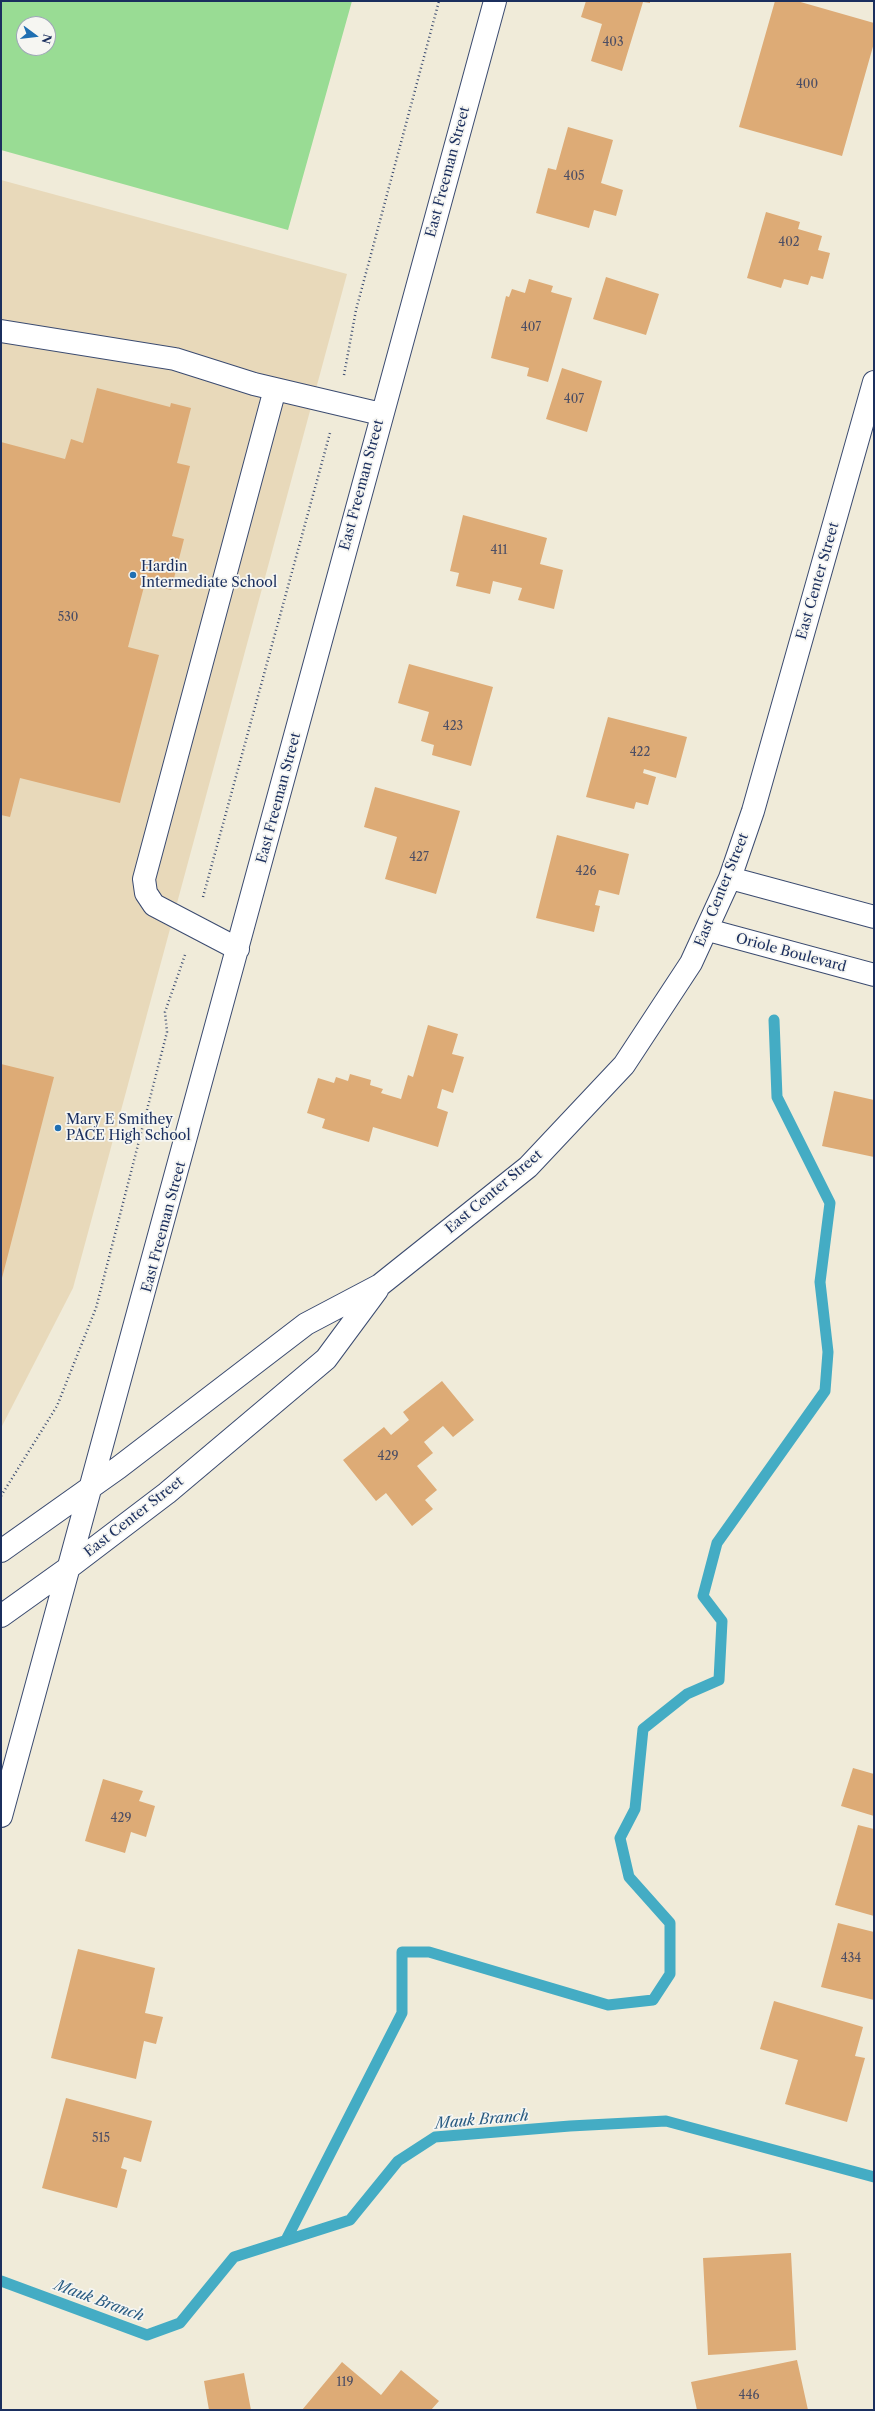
<!DOCTYPE html>
<html>
<head>
<meta charset="utf-8">
<style>
  body { margin:0 }
  #map { position:relative; width:875px; height:2411px; overflow:hidden; background:#f0ebd9; font-family:"Libre Caslon Text",serif }
  canvas { display:block }
  .frame { position:absolute; inset:0; border:2px solid #1b2f5e; pointer-events:none }
  .north { position:absolute; left:16px; top:16px; width:40px; height:40px; box-sizing:border-box; background:#f6f6f2; border:1px solid #9ea6b7; border-radius:50%; rotate:105deg; font-size:11px; font-weight:700; line-height:16px; text-align:center; color:#1b2f5e }
  .north::after { content:''; display:block; margin:auto; width:14px; height:18px; background:#1f6fb2; clip-path:polygon(50% 0,100% 100%,50% 72%,0 100%) }
</style>
</head>
<body>
<div id="map">
<canvas width="875" height="2411"></canvas>
<div class="frame"></div>
<div class="north">N</div>
</div>
<script>
const context = document.querySelector('canvas').getContext('2d');
context.lineJoin = 'round';
function paint(path, color) { context.fillStyle = color; context.fill(path, 'evenodd'); }
function stroke(path, color, width, dash) { context.strokeStyle = color; context.lineWidth = width; context.lineCap = dash ? 'butt' : 'round'; context.setLineDash(dash || []); context.stroke(path); }
function label(font, color, halo, rows, align = 'center') {
  context.font = font + ' "Libre Caslon Text",serif'; context.lineWidth = 3.5; context.setLineDash([]); context.textBaseline = 'middle'; context.strokeStyle = halo; context.fillStyle = color; for (const [text, x, y, turn = 0] of rows) {
    context.save(); context.translate(x, y); context.rotate((+turn || 0) * Math.PI / 180); context.textAlign = isNaN(turn) ? turn : align; if (halo) context.strokeText(text, 0, 0); context.fillText(text, 0, 0); context.restore();
  }
}
const built = new Path2D(`
  M1,180L347,274L73,1288L1,1428Z`);
const green = new Path2D(`
  M1,1H352L288,230L1,150ZM24,24H48V48H24Z`);
const stream = new Path2D(`
  M286,2240L402,2013V1952H429L608,2005L653,2000L670,1974V1923L629,1877L620,1838L635,1809L643,1729L687,1694L719,1680L722,1621L703,1596L717,1543L825,1391L828,1352L820,1282L830,1203L777,1097L774,1020
  M1,2281L147,2335L180,2323L234,2257L350,2220L398,2161L435,2137L570,2126L666,2121L874,2177`);
const building = new Path2D(`
  M586,1H650V3L643,2L622,71L591,61L602,24L581,17Z
  M775,1H797L874,23V43L842,156L739,127Z
  M568,127L613,140L601,183L623,190L616,216L594,210L589,228L536,213L548,168L556,170Z
  M766,212L800,222L798,229L822,236L818,250L830,253L823,279L811,276L808,285L784,279L781,288L747,278Z
  M606,277L659,294L646,335L593,319Z
  M529,279L553,286L551,292L572,298L548,382L527,376L529,368L491,358L506,296L509,297L512,289L525,293Z
  M562,368L602,381L587,432L546,419Z
  M97,388L170,407L171,403L191,408L177,463L190,466L172,536L184,539L171,590L145,583L128,647L159,655L120,803L20,778L10,817L1,815V442L65,459L71,439L83,443Z
  M463,515L547,538L540,564L563,570L554,609L518,600L522,588L493,581L490,594L456,586L459,573L450,571Z
  M409,664L493,687L471,766L432,755L434,745L421,741L429,712L398,703Z
  M608,717L687,737L676,778L644,769L643,773L656,777L648,805L636,802L634,809L586,797Z
  M375,787L460,811L436,894L385,879L397,837L364,827Z
  M557,835L629,854L619,895L599,890L595,905L600,906L594,932L536,918Z
  M428,1025L458,1034L452,1054L464,1057L453,1093L442,1089L437,1108L448,1112L438,1147L373,1127L369,1142L322,1128L325,1119L307,1113L318,1078L334,1083L336,1077L348,1081L350,1074L371,1080L370,1085L383,1089L381,1093L401,1099L408,1075L413,1077Z
  M1,1064L54,1077L2,1278H1Z
  M834,1091L874,1100V1157L822,1146Z
  M442,1381L474,1420L453,1437L443,1426L424,1442L433,1453L417,1466L437,1490L425,1500L433,1509L412,1526L386,1493L376,1501L343,1460L384,1427L391,1435L409,1420L403,1412Z
  M853,1768L874,1774V1816L841,1806Z
  M103,1779L143,1791L139,1801L155,1806L146,1837L131,1832L125,1853L85,1841Z
  M858,1825L874,1829V1916L835,1905Z
  M838,1923L874,1932V2000L821,1987Z
  M78,1949L155,1968L145,2013L163,2017L156,2044L144,2041L136,2079L51,2058Z
  M774,2001L863,2027L855,2056L865,2058L847,2122L785,2104L798,2060L760,2049Z
  M66,2098L152,2121L141,2162L124,2157L121,2168L127,2170L117,2208L42,2188Z
  M791,2253L796,2350L708,2355L703,2258Z
  M797,2360L808,2410H697L691,2382Z
  M342,2362L381,2395L401,2370L439,2401L431,2410H302Z
  M244,2373L251,2410H209L204,2381Z`);
const path = new Path2D(`
  M344,375L356,310L439,1
  M203,897L330,433
  M1,1496L57,1406L96,1308L167,1032L165,1012L185,955`);
const minor = new Path2D(`
  M1,331L175,359L254,384L381,414
  M730,878L874,917
  M708,930L874,975
  M238,949L154,905L146,893L144,879L275,389
  M1,1551L118,1468L306,1324L380,1285L528,1167L624,1065L691,963L730,878L753,811L874,382
  M1,1616L71,1566L167,1493L326,1359L377,1290
  M1,1816C171,1212 328,605 495,1`);
const markers = [
  [133,575,4,"#1f6fb2"],
  [58,1128,4,"#1f6fb2"]
];
const numberNames = [
  ["403",613,43],
  ["400",807,85],
  ["405",574,177],
  ["402",789,243],
  ["407",531,328],
  ["407",574,400],
  ["411",499,551],
  ["530",68,618],
  ["423",453,727],
  ["422",640,753],
  ["427",419,858],
  ["426",586,872],
  ["429",388,1457],
  ["429",121,1819],
  ["434",851,1959],
  ["515",101,2139],
  ["119",345,2383],
  ["446",749,2396]
];
const streetNames = [
  ["East Freeman Street",448,172,-75],
  ["East Freeman Street",362,485,-75],
  ["East Center Street",818,581,-74],
  ["East Freeman Street",279,798,-75],
  ["East Center Street",722,890,-68],
  ["Oriole Boulevard",791,953,15],
  ["East Center Street",494,1192,-40],
  ["East Freeman Street",164,1227,-75],
  ["East Center Street",134,1517,-38]
];
const poiNames = [
  ["Hardin",141,567],
  ["Intermediate School",141,583],
  ["Mary E Smithey",66,1120],
  ["PACE High School",66,1136]
];
const waterNames = [
  ["Mauk Branch",482,2120,-5],
  ["Mauk Branch",99,2301,20]
];
paint(built, '#e8d9ba');
paint(green, '#99dc94');
stroke(stream, '#44acc4', 11);
paint(building, '#ddab76');
stroke(minor, '#3b4b70', 24);
stroke(path, '#3b4b70', 2.5, [1, 3]);
stroke(minor, '#fff', 22);
for (const [x, y, r, color] of markers) { const dot = new Path2D(); dot.arc(x, y, r, 0, 2 * Math.PI); context.fillStyle = color; context.fill(dot); stroke(dot, '#f6f6f2', 1.5); }
label('12px', '#4c4e64', null, numberNames);
label('14px', '#1b2f5e', '#f6f6f2', streetNames);
label('14px', '#1b2f5e', '#f6f6f2', poiNames, 'left');
label('italic 15px', '#295b82', '#f6f6f2', waterNames);
</script>
</body>
</html>
